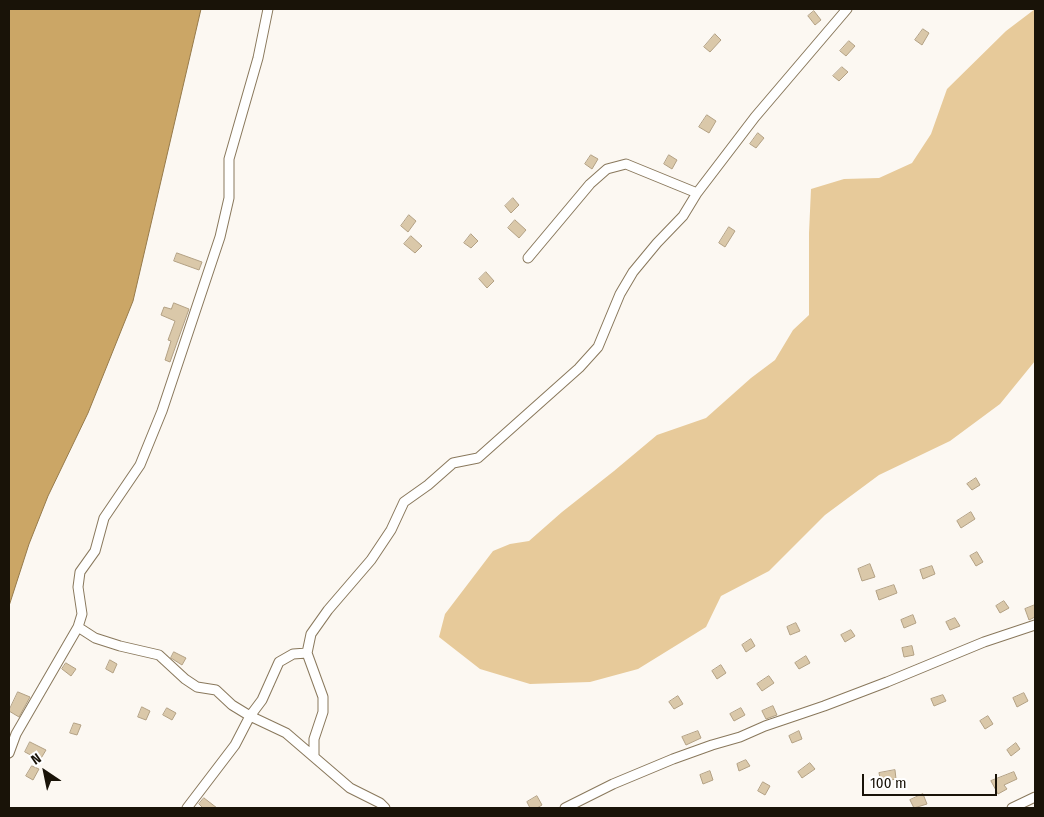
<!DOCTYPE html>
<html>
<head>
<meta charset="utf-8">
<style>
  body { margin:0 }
  #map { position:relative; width:1044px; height:817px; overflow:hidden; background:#fcf8f2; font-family:"Fira Sans Condensed",sans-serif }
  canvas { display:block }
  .frame { position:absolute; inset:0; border:10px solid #191308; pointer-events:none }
  .north { position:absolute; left:20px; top:747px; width:50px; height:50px; -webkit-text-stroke:4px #fff; paint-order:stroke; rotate:326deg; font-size:14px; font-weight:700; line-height:20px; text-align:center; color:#191308 }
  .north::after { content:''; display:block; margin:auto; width:18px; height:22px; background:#191308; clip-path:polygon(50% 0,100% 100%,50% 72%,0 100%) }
  .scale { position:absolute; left:862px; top:774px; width:135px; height:22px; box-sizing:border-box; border:2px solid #191308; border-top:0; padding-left:6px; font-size:15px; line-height:18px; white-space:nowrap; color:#191308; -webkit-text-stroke:4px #fff; paint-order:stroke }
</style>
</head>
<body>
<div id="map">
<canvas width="1044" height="817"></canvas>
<div class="frame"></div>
<div class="north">N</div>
<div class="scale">100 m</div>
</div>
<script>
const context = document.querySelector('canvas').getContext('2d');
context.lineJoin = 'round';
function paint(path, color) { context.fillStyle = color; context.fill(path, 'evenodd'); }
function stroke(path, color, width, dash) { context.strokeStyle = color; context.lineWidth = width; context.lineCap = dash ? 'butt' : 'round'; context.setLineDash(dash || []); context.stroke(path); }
const green = new Path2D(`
  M1035,9V361L1000,404L950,441L879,475L825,515L769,571L721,596L706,627L638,669L590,682L530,684L480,669L439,637L445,614L493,551L510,544L529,541L562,512L614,471L657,435L706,418L751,378L775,360L793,330L809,315V233L811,189L844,179L879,178L912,163L931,134L947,89L1006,31Z`);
const water = new Path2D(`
  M9,9H201L133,301L88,413L48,496L29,544L9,606Z`);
const building = new Path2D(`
  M814,11L821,20L815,25L808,16Z
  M923,29L929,33L922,45L915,40Z
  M715,34L721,40L710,52L704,47Z
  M849,41L855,46L846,56L840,51Z
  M842,67L848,72L839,81L833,76Z
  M707,115L716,121L709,133L699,127Z
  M758,133L764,138L756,148L750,144Z
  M591,155L598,159L592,169L585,164Z
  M669,155L677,160L672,169L664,164Z
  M513,198L519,205L511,213L505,206Z
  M409,215L416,221L408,232L401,226Z
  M515,220L526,230L519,238L508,228Z
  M729,227L735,231L725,247L719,243Z
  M471,234L478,241L471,248L464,243Z
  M411,236L422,246L415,253L404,244Z
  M177,253L202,262L199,270L174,261Z
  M486,272L494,281L487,288L479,279Z
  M174,303L189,309L170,362L165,360L171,341L168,340L175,321L161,315L164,307L171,309Z
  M976,478L980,485L972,490L967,484Z
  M971,512L975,519L961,528L957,521Z
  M977,552L983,562L976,566L970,556Z
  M870,564L875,577L862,581L858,569Z
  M932,566L935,574L923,579L920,570Z
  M894,585L897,593L879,600L876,591Z
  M1004,601L1009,608L1000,613L996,606Z
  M1035,605V617L1029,620L1025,609Z
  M913,615L916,623L904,628L901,620Z
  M955,618L960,626L950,630L946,622Z
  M796,623L800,631L790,635L787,627Z
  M851,630L855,636L845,642L841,635Z
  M751,639L755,646L746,652L742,645Z
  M912,646L914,655L904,657L902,648Z
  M174,652L186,658L182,665L171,658Z
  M806,656L810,663L799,669L795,663Z
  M110,660L117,664L113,673L106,669Z
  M66,663L76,669L71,676L62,669Z
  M721,665L726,673L717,679L712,671Z
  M769,676L774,683L762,691L757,684Z
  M18,692L30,697L19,717L9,711Z
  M1024,693L1028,701L1017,707L1013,698Z
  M943,695L946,701L934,706L931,699Z
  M678,696L683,704L674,709L669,702Z
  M773,706L777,715L766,719L762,711Z
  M142,707L150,711L146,720L138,717Z
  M167,708L176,713L172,720L163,715Z
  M741,708L745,715L734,721L730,714Z
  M988,716L993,724L985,729L980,721Z
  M74,723L81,725L77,735L70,733Z
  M698,731L701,738L686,745L682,737Z
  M799,731L802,739L792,743L789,736Z
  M30,742L46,750L40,760L25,752Z
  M1016,743L1020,749L1011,756L1007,750Z
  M746,760L750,766L739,771L737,764Z
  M810,763L815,769L802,778L798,772Z
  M32,766L39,769L33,780L26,776Z
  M895,770L896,779L881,782L879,773Z
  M710,771L713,780L703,784L700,775Z
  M1014,772L1017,779L1004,785L1007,789L998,794L991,781Z
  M763,782L770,786L765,795L758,791Z
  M923,794L927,804L914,808L910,800Z
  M537,796L542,805L537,808H530L527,802Z
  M204,798L217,808H203L199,804Z`);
const minor = new Path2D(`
  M528,258L590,184L607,169L626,164L697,193L755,117L847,9
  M78,627L95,638L120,646L159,655L185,679L197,687L216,690L232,705L250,716L286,733L350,788L380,803L385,808
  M9,753L16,734L78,627L82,614L78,587L80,572L95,551L104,518L140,465L162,411L220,237L229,198V159L258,58L268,9
  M314,757V739L323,712V697L307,653L311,634L328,610L371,560L391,530L404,502L428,485L453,463L478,458L579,368L598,347L620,294L633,272L657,243L683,216L697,193
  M187,808L235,745L250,716L262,700L279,662L293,654L307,653
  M565,808L613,784L673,759L712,745L740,737L765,726L824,706L887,682L984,642L1035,625
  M1012,808L1035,797`);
paint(green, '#e7ca9a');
paint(water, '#cba666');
stroke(water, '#967a4a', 1);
paint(building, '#dac8a9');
stroke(building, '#b3a184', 1);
stroke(minor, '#89785c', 11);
stroke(minor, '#fff', 9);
</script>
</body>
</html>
